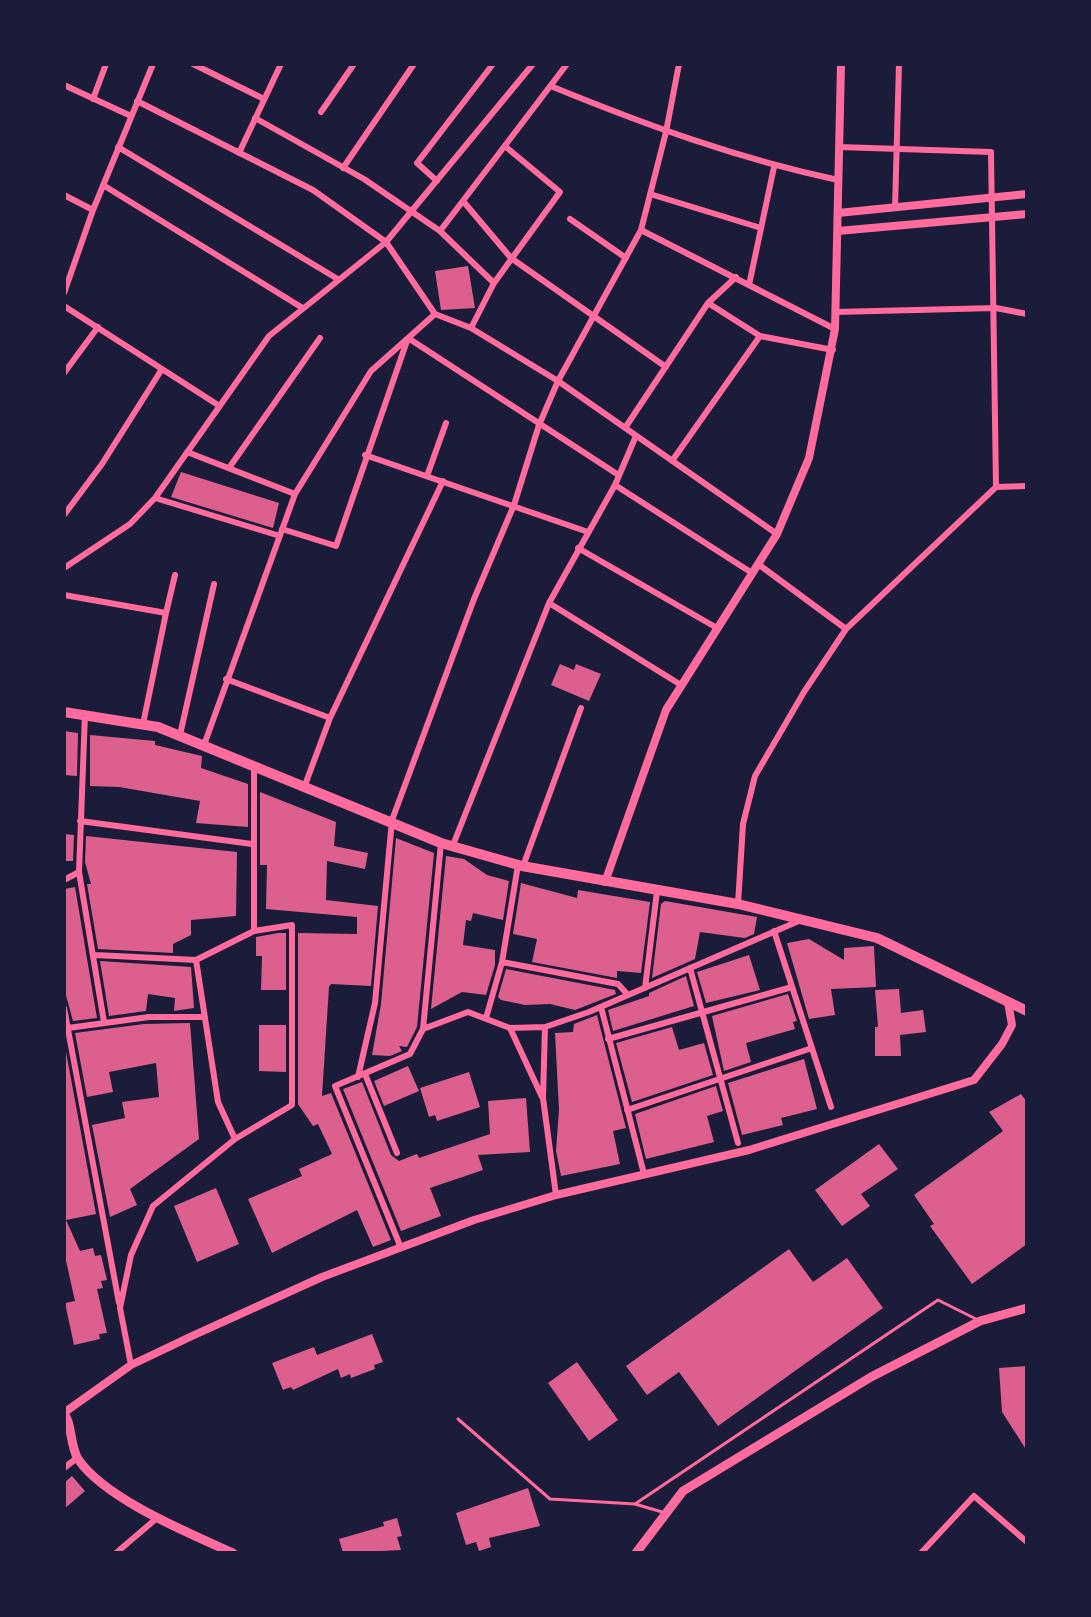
<!DOCTYPE html>
<html>
<head>
<meta charset="utf-8">
<style>
  body { margin:0 }
  #map { position:relative; width:1091px; height:1617px; overflow:hidden; background:#1b1b3a; font-family:Cabin,sans-serif }
  canvas { display:block }
  .frame { position:absolute; inset:0; border:66px solid #1b1b3a; pointer-events:none }
</style>
</head>
<body>
<div id="map">
<canvas width="1091" height="1617"></canvas>
<div class="frame"></div>
</div>
<script>
const context = document.querySelector('canvas').getContext('2d');
context.lineJoin = 'round';
function paint(path, color) { context.fillStyle = color; context.fill(path, 'evenodd'); }
function stroke(path, color, width, dash) { context.strokeStyle = color; context.lineWidth = width; context.lineCap = dash ? 'butt' : 'round'; context.setLineDash(dash || []); context.stroke(path); }
const building = new Path2D(`
  M468,266L475,308L441,310L435,271Z
  M181,472L279,503L273,528L171,497Z
  M560,664L574,670L576,664L601,674L589,701L551,685Z
  M64,731L78,733L77,776L64,775Z
  M90,735L155,741V745L202,756L201,768L248,784V827L196,823L200,801L119,787L90,786Z
  M260,792L336,822L334,846L368,853L365,869L327,861L326,900L378,906L371,986L331,984L329,987L322,1096L331,1093L391,1240L373,1247L357,1210L272,1253L248,1199L302,1176L299,1169L332,1154L318,1124L313,1126L298,1104V933L357,934V917L266,909L267,865H260Z
  M64,834L74,835L73,861H64Z
  M86,836L237,852L236,916L191,920V935L173,944V953L98,949L87,884H91L85,862Z
  M396,838L434,853L417,1027L407,1047L399,1046L402,1051L390,1056L372,1055L381,1004Z
  M446,856L464,859L487,875L509,881L503,920L473,913L471,921L466,920L463,945L495,950V965L486,995L462,992L431,1009Z
  M521,883L577,898L578,890L650,902L641,973L617,971V978L532,962L537,939L513,934Z
  M75,887L97,1018L73,1021L64,988V889Z
  M665,901L757,917L754,934L745,938L700,932L695,959L652,978L661,904Z
  M278,933H286V990H261L262,956H256V937Z
  M809,939L844,960V948L874,946L876,987L831,989L835,1015L809,1019L787,943Z
  M749,955L760,990L706,1003L697,972Z
  M100,961L191,967L194,1008L174,1011L175,998L148,994L146,1011L109,1016Z
  M506,969L615,990L616,994L575,1010L550,1004L525,1005L501,1000L498,997Z
  M686,976L694,1006L613,1031L608,1010L649,996V993Z
  M899,989L901,1013L923,1010L926,1032L900,1035L901,1056H875V1027H878L875,990Z
  M788,994L797,1021L793,1022L795,1029L746,1043L751,1062L724,1071L712,1016Z
  M597,1015L626,1128L613,1131L620,1164L561,1176L556,1151L559,1110L555,1033L573,1032L574,1024Z
  M190,1023L199,1139L130,1189L137,1205L110,1217L92,1125L125,1118L122,1102L159,1097L156,1063L109,1072L113,1092L87,1097L75,1033L144,1024Z
  M259,1025H286V1072L259,1071Z
  M672,1027L679,1050L704,1043L713,1075L632,1102L616,1043Z
  M64,1041L96,1214L66,1220L80,1251L93,1248L95,1256L101,1255L107,1280L101,1281L103,1288L97,1289L107,1333L99,1334L100,1339L74,1345L65,1303L75,1301L64,1252Z
  M804,1059L817,1109L781,1118L783,1125L742,1135L728,1083Z
  M408,1066L419,1091L384,1106L374,1081Z
  M469,1072L480,1107L437,1121L435,1115L429,1117L420,1088Z
  M362,1082L391,1155L399,1161L417,1154L419,1158L490,1134L488,1101L526,1098L530,1152L478,1155L483,1170L430,1188L441,1216L401,1231L343,1089Z
  M716,1086L723,1111L707,1116L714,1142L646,1159L635,1114Z
  M1021,1094L1027,1102V1244L972,1284L930,1226L934,1224L914,1195L1003,1131L989,1112Z
  M879,1144L898,1169L861,1194L870,1206L842,1226L815,1190Z
  M216,1188L239,1244L197,1262L174,1206Z
  M789,1249L813,1282L847,1258L883,1308L718,1426L679,1372L647,1395L626,1366Z
  M372,1334L383,1362L374,1365L375,1369L351,1378L350,1374L341,1378L338,1369L293,1390L291,1387L283,1390L272,1363L314,1347L317,1355Z
  M577,1362L618,1420L589,1441L548,1383Z
  M1027,1366V1451L1002,1412L999,1368Z
  M72,1476L85,1491L64,1509V1483Z
  M528,1488L540,1526L489,1538L491,1547L479,1551L476,1542L466,1545L456,1513Z
  M397,1518L402,1536L397,1537L401,1550L343,1553L339,1539L384,1526L383,1522Z`);
const service = new Path2D(`
  M458,1419L550,1499L635,1504L662,1512
  M635,1504L938,1300L976,1319`);
const minor = new Path2D(`
  M193,64L264,99
  M64,85L131,116
  M553,87C646,125 739,159 838,180
  M93,99L106,64
  M137,101L313,190L386,242L435,314L471,328L558,381L777,534
  M321,112L354,64
  M255,118L364,179L440,231L494,283L471,328
  M118,147L336,278
  M839,147L991,152L996,487
  M239,153L281,64
  M343,168L414,64
  M437,181L417,163L493,64
  M103,185L301,307
  M650,194L761,228
  M64,195L93,210
  M463,201L511,258L666,367
  M895,208L899,64
  M570,219L626,258
  M641,230L835,329
  M440,231L567,64
  M494,283L560,192L506,147
  M749,285L774,167
  M64,293L93,210L153,64
  M708,303L760,336L833,350
  M64,306L218,405
  M835,312L996,308L1027,314
  M64,373L98,327
  M625,428L708,303L736,277
  M187,452L295,494
  M365,455L588,532
  M672,461L760,336
  M229,468L320,338
  M427,476L446,423
  M615,485L752,573
  M155,498L280,536
  M64,515L102,464L162,369
  M282,529L336,546L408,338L617,474
  M578,548L717,628
  M758,564L846,629
  M64,568L130,524L155,498L269,336L386,242L533,64
  M64,595L166,613L143,724
  M549,603L681,685
  M166,613L175,575
  M226,679L330,718
  M85,714L79,872L104,1022
  M180,735L214,584
  M204,745L295,494L371,371L435,314
  M254,767V931
  M305,785L330,718L443,481
  M80,821L252,844
  M453,845L549,603L615,485L636,436
  M523,866L581,708
  M64,880L79,872
  M738,904L743,824L755,776L804,692L846,629L996,487L1027,486
  M774,931L831,1107
  M95,955L196,960L254,931L292,925V1105L235,1139L153,1206L131,1255L120,1308L131,1365
  M196,960L218,1102L235,1139
  M502,962L618,984L628,995
  M690,968L738,1143
  M645,988L657,891
  M601,1007L644,1174
  M64,1008L119,1303
  M486,1018L502,962L518,865
  M545,1027L543,1098L556,1195
  M68,1028L149,1017H204
  M510,1028L542,1097
  M423,1029L441,843
  M608,1039L792,987
  M365,1074L397,1153
  M358,1077L375,1003L392,820L474,599L514,505L539,425L558,381L641,230L666,132L679,64
  M627,1110L812,1048
  M401,1248L335,1086L410,1054L423,1029L468,1012L510,1028L545,1027L589,1012L801,920
  M64,1468L77,1458
  M116,1553L157,1518
  M921,1553L974,1496L1027,1542`);
const tertiary = new Path2D(`
  M838,213L1027,194
  M838,231L1027,214
  M605,882L666,710L777,534L809,458L835,329L841,64
  M65,1412L131,1365L192,1336L322,1277L474,1220L556,1195L749,1150L974,1080L1002,1044L1012,1025L1008,1002`);
const secondary = new Path2D(`
  M64,1414C72,1423 70,1446 78,1459C105,1499 189,1533 233,1553
  M636,1553L683,1491L871,1377L980,1321L1027,1308`);
const primary = new Path2D(`
  M64,712L158,727L441,843L522,866L738,904L877,938L1027,1011`);
paint(building, '#dd5f8e');
stroke(service, '#ff6b9d', 3);
stroke(minor, '#ff6b9d', 6);
stroke(tertiary, '#ff6b9d', 8);
stroke(secondary, '#ff6b9d', 9);
stroke(primary, '#ff6b9d', 10);
</script>
</body>
</html>
